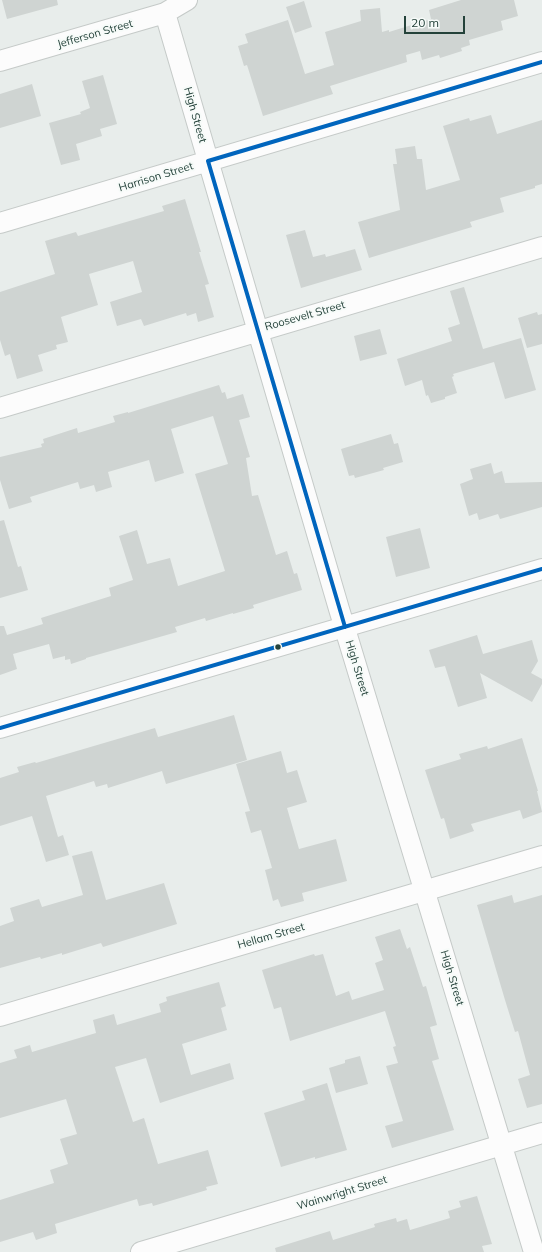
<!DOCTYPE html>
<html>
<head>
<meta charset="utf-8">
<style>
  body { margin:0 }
  #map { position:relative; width:542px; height:1252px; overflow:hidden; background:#e8edeb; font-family:Mulish,sans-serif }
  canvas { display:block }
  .scale { position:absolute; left:404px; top:16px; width:61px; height:18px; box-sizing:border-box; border:2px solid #24423a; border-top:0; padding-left:5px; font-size:12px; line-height:14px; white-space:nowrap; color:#24423a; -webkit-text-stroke:3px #f7fbf9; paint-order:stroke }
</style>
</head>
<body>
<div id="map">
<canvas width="542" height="1252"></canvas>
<div class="scale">20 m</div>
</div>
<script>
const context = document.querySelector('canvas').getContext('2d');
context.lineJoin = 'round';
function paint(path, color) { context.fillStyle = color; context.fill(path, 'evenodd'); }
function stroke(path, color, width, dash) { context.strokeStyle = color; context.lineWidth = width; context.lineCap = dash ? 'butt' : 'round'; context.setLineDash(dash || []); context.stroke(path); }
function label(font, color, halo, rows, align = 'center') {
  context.font = font + ' Mulish,sans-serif'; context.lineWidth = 4; context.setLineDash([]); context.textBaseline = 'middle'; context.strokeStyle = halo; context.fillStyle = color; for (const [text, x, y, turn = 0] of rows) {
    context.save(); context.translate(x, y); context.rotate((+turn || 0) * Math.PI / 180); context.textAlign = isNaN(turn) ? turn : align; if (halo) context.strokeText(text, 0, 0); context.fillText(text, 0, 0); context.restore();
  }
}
const building = new Path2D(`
  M2,0H57L58,5L7,19Z
  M461,0H514L518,16L501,21L503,30L469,40L470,45L461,48L462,51L440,58L439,55L422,60L420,51L406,55L407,62L330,86L333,94L263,116L247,65L244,66L238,46L248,43L245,34L288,20L305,74L334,65L325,32L361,21L360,10L380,8L382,32L389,30V32L431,19L429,10Z
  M304,1L312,27L295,33L286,7Z
  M103,75L117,124L100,129L102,136L76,144L80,160L61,165L49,123L81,114L80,112L90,108L82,81Z
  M32,84L41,116L0,128V94Z
  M491,115L497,134L542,120V184L535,186V188L500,198L504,212L470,222L472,227L369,258L358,222L400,210L393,164H397L395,149L415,146L417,159H422L426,190L460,180L443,126L469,118L470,121Z
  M185,199L201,252H199L209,284L205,285L214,317L198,322L196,313L187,316L186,313L144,326L141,319L117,326L110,302L142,292L133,261L89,274L98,305L61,317L68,342L56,345L57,349L38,355L43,371L17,379L10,354L5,356L0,340V292L55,274L45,241L76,232L78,236L164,211L162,206Z
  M305,230L313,257L325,254L326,257L355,249L362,270L301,288L286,235Z
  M464,287L483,349L521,338L536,390L505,399L494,362L453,374L454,376L452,377L457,393L445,397V399L431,403L428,395L426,396L422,380L405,386L397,359L452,341L448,328L460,324L450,291Z
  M537,312L538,315L542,314V344L527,348L518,318Z
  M380,329L387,354L360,361L354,336Z
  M219,385L222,393L225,392L227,399L243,394L250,417L239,420L250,457L246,458L252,496L258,495L276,555L287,551L294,574L297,573L302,590L253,605L254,608L233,614V613L206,621L205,618L175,627L177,632L86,658V659L71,664L70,659L65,660V656L53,659L49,644L13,654L17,669L0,675V626H4L7,635L43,624L41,618L111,596L109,588L133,580L119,536L137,530L147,564L170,558L178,586L225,571L195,474L228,464L213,416L171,429L184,473L155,482L149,460L108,472L112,487L96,492L94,485L80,489L78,482L30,497L32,502L9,509L0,480V457L42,447L41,444L44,443L43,439L77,428L78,433L115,422L113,416L128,412V413Z
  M391,434L394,444L398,443L403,462L383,468L384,470L355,478L354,475L349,476L341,449Z
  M491,463L494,474L502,471L505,483L542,482V507L500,519L498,514L479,520L477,513L469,516L460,484L473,479L470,469Z
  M4,520L18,567L21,566L28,590L0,598V521Z
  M420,528L430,568L396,577L386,537Z
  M477,635L483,654L532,640L538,661L531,673L542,679V684L532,702L480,673L487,698L458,707L445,666L435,668L429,650Z
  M234,715L247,760L166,784L162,771L108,788L107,784L96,787L94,781L46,796L58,837L63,835L69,855L46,862L32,816L0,826V778L19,772L17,767L35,762L36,763L155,728L158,737Z
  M522,738L538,791H537L542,812L523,819L520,810L471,824L474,831L450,839L444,818L441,819L425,770L461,759L459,754L487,746L488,749Z
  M281,751L287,773L297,770L307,802L287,808L299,849L336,839L347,881L302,893L304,901L281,907L278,899L273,901L265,870L272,868L261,830L251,833L245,812L250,811L236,764Z
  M92,851L106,900L164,883L177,924L103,947L101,943L62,955V953L41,959L40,957L0,968V926L14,921L10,908L39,899L42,907L83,895L72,856Z
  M512,895L514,903L542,895V1104L527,1108L518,1079L530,1075L518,1031L515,1032L505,1000L477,905Z
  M400,929L407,949L410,947L423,987L426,986L437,1025L430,1027L439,1059L432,1061L454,1130L392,1148L385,1126L403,1121L386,1066L398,1063L393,1047L396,1046L385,1011L290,1041L281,1007L274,1009L262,970L314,954L315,956L323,954L336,996L349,991L352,1000L384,990L375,963L383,960L375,937Z
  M219,982L226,1006L221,1008L227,1030L182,1044L191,1075L230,1063L234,1079L160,1103L146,1058L115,1067L133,1122L144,1118L158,1164L208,1150L218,1184L206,1187L207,1190L153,1206L152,1203L139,1206L137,1199L55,1224L57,1233L36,1240L33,1232L0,1242V1200L54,1183L50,1170L68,1164L60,1139L77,1134L66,1099L0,1118V1063L17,1058L14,1050L30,1045L32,1052L96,1033L93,1020L114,1014L117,1025L161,1012L159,1004L167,1001L166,997Z
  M360,1056L368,1084L336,1093L329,1068L345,1063V1060Z
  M327,1083L347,1150L315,1159V1157L281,1167L264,1113L305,1100L302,1091Z
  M477,1196L492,1244L482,1246L484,1252H276L275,1248L330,1231L333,1240L375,1227L374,1224L396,1218L397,1222L407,1219L410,1230L450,1218L448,1211L461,1207L459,1201Z`);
const minor = new Path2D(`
  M165,13L339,609L534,1252
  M0,61L165,13L187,0
  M0,223L542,62
  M0,408L542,247
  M0,728L542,569
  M0,1016L542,856
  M141,1252L542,1133`);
const bus1 = new Path2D(`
  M345,627L208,161L542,62
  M0,728L542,569`);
const markers = [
  [278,647,3.5,"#24423a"]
];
const streetNames = [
  ["Jefferson Street",95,34,-16],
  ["High Street",195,115,74],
  ["Harrison Street",156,177,-17],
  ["Roosevelt Street",305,316,-16],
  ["High Street",357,668,73],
  ["Hellam Street",271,936,-16],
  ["High Street",452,978,73],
  ["Wainwright Street",342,1193,-17]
];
paint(building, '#cfd4d2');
stroke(minor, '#c5cac8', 22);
stroke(minor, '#fcfcfc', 20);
stroke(bus1, '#0065bd', 4);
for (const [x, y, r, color] of markers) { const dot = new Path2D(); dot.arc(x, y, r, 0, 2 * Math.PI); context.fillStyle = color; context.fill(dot); stroke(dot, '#f7fbf9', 1.5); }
label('11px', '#24423a', '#f7fbf9', streetNames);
</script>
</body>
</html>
